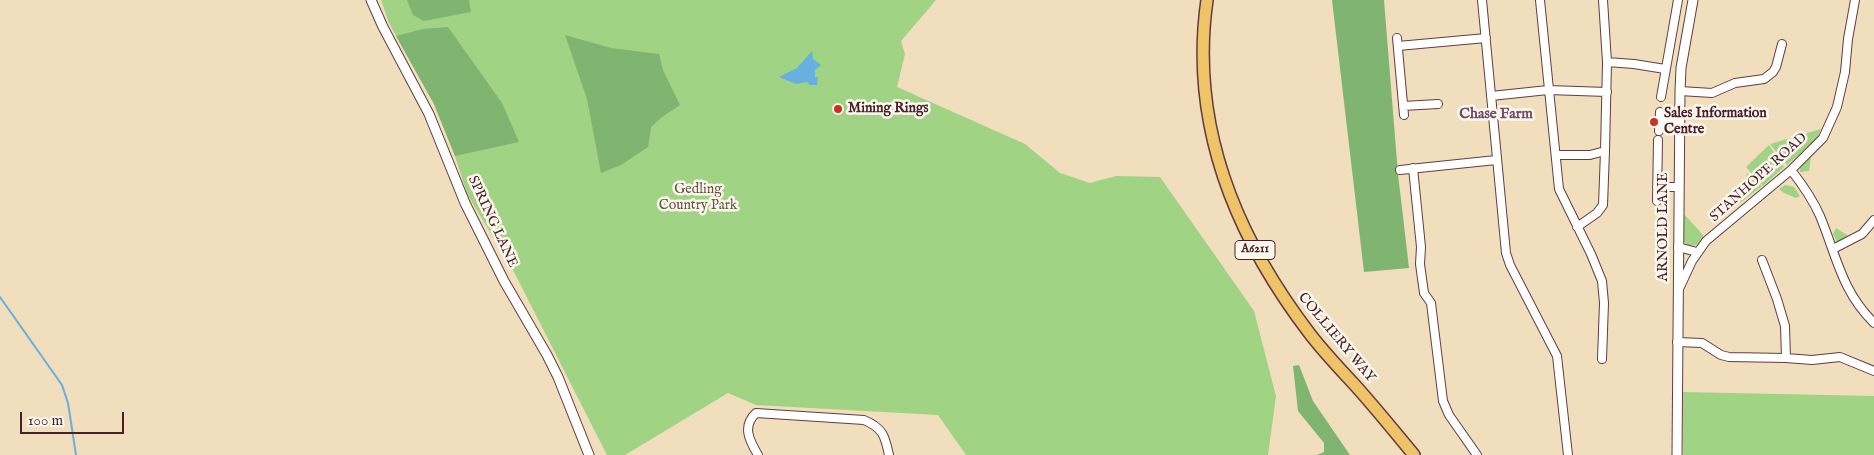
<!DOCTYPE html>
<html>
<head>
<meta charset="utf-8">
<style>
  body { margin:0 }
  #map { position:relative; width:1874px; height:455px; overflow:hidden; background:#f0debd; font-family:"IM FELL English",serif }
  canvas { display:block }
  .scale { position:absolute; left:20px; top:412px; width:104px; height:22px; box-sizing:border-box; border:2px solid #4a1f2b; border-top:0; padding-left:6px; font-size:15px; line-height:18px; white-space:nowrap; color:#4a1f2b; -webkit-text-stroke:4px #fbf7ec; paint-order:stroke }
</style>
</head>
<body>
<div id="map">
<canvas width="1874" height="455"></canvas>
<div class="scale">100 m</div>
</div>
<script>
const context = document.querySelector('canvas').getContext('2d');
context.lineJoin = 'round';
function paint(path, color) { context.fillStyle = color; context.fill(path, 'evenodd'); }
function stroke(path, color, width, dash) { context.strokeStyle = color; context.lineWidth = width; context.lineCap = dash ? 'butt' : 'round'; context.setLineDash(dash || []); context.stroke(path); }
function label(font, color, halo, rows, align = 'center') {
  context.font = font + ' "IM FELL English",serif'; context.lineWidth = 5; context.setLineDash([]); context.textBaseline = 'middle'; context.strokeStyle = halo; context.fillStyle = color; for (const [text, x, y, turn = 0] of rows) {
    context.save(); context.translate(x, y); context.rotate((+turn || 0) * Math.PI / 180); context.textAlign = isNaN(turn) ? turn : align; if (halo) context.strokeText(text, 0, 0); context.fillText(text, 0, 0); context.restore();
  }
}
const green = new Path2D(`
  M381,0H936L901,41L905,54L897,87L1025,144L1060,173L1090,183L1116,176L1160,177L1254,311L1276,396L1268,455H966L938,415L756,405L728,393L625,455H607L514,272L467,194L455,156L434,104L389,23Z
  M1821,129L1816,140L1808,137L1815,140L1787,165L1770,144Z
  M1769,145L1784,167L1763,186L1746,167Z
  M1811,157L1809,171L1800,172V167Z
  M1747,173L1762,186L1740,203Z
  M1785,185L1794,187L1800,196L1796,198L1784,193L1779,189Z
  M1683,213L1703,235V238L1697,245L1689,246L1682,240Z
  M1836,228L1850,237L1837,242L1833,234Z
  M1683,392L1874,396V455H1683Z`);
const forest = new Path2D(`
  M407,0H469L471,12L424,21L413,15Z
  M1332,0H1384L1398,174L1409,268L1364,272Z
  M448,27L502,103L519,142L455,156L434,104L396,36L423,29Z
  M565,35L611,48L659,54L663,70L680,105L662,117L651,127L648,147L621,165L601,173L587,99Z
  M1299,365L1313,401L1350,455H1317L1324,452V443L1298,411L1293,366Z`);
const water = new Path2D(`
  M812,51L813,59L821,65L815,70V77H818L817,85H810L807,82L796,84L779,77L797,68Z`);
const stream = new Path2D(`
  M0,297L62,385L68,403L76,455`);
const minor = new Path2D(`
  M1482,0L1506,253L1510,265L1557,356L1568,455
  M1540,0L1559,189L1591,254L1602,281L1604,303L1602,359
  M1397,38L1404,115
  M1398,46L1486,38
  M1607,62L1634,64L1665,69
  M1680,91L1712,93L1735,83L1764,79L1773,72L1776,67L1782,44
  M1491,96L1548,90L1607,92
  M1661,97L1678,0
  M1403,106L1438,104
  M1660,122H1679
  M1659,131L1660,112
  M1556,155H1590L1605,151L1607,62L1603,0
  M1413,168L1421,247L1420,264L1424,293L1431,303L1443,401L1449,415L1477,455
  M1400,170L1496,160
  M1791,170C1802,184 1813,200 1820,216C1837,257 1841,290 1874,323
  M1657,187H1678
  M1657,201L1658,140
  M1577,227L1597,213L1603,205L1605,151
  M1678,247L1697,252
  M1833,249L1862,234L1874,220
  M1679,289L1692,261L1706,241L1791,170L1823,138L1837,107L1845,72L1848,39L1855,0
  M1677,342L1702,343L1721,355L1729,357L1786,358L1785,326L1777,299L1762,260
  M1786,358L1812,360L1840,357L1874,371
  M758,455C749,440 742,426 756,413L864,420C883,428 885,436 889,455`);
const tertiary = new Path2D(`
  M371,0L383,27L429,114L465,203L504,281L547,355L558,377L589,455
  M1677,455L1680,91L1681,68L1693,0`);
const primary = new Path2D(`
  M1207,0C1189,125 1235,236 1310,334C1323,351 1338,367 1353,383C1374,406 1394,431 1414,455`);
const markers = [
  [838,109,5,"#c8321e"],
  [1654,122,5,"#c8321e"]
];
const shields = [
  [1255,250,40]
];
const shieldNames = [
  ["A6211",1255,250]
];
const poiNames = [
  ["Mining Rings",848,109],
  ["Sales Information",1664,114],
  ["Centre",1664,130]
];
const streetNames = [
  ["STANHOPE ROAD",1759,178,-42],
  ["SPRING LANE",492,222,65],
  ["ARNOLD LANE",1664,227,-90],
  ["COLLIERY WAY",1336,338,50]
];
const parkNames = [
  ["Gedling",698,190],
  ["Country Park",698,206]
];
const neighbourhoodNames = [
  ["Chase Farm",1496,115]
];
paint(green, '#a0d383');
paint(forest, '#80b571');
paint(water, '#67b0df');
stroke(stream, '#67b0df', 2);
stroke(minor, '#633c41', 10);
stroke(tertiary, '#633c41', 11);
stroke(primary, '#633c41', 14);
stroke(minor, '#fff', 8);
stroke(tertiary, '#fff', 9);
stroke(primary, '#efc469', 11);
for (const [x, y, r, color] of markers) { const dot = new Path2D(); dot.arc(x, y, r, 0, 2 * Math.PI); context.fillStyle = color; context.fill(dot); stroke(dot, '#fbf7ec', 2); }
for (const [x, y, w] of shields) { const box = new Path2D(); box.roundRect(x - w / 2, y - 9.5, w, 19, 4); context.fillStyle = '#fbf7ec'; context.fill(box); stroke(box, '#4a1f2b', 1); }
label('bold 12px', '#4a1f2b', null, shieldNames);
label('bold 14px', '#4a1f2b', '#fbf7ec', poiNames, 'left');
label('14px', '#4a1f2b', '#fbf7ec', streetNames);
label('14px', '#645545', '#fbf7ec', parkNames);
label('bold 15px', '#724c6a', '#fbf7ec', neighbourhoodNames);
</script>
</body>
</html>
